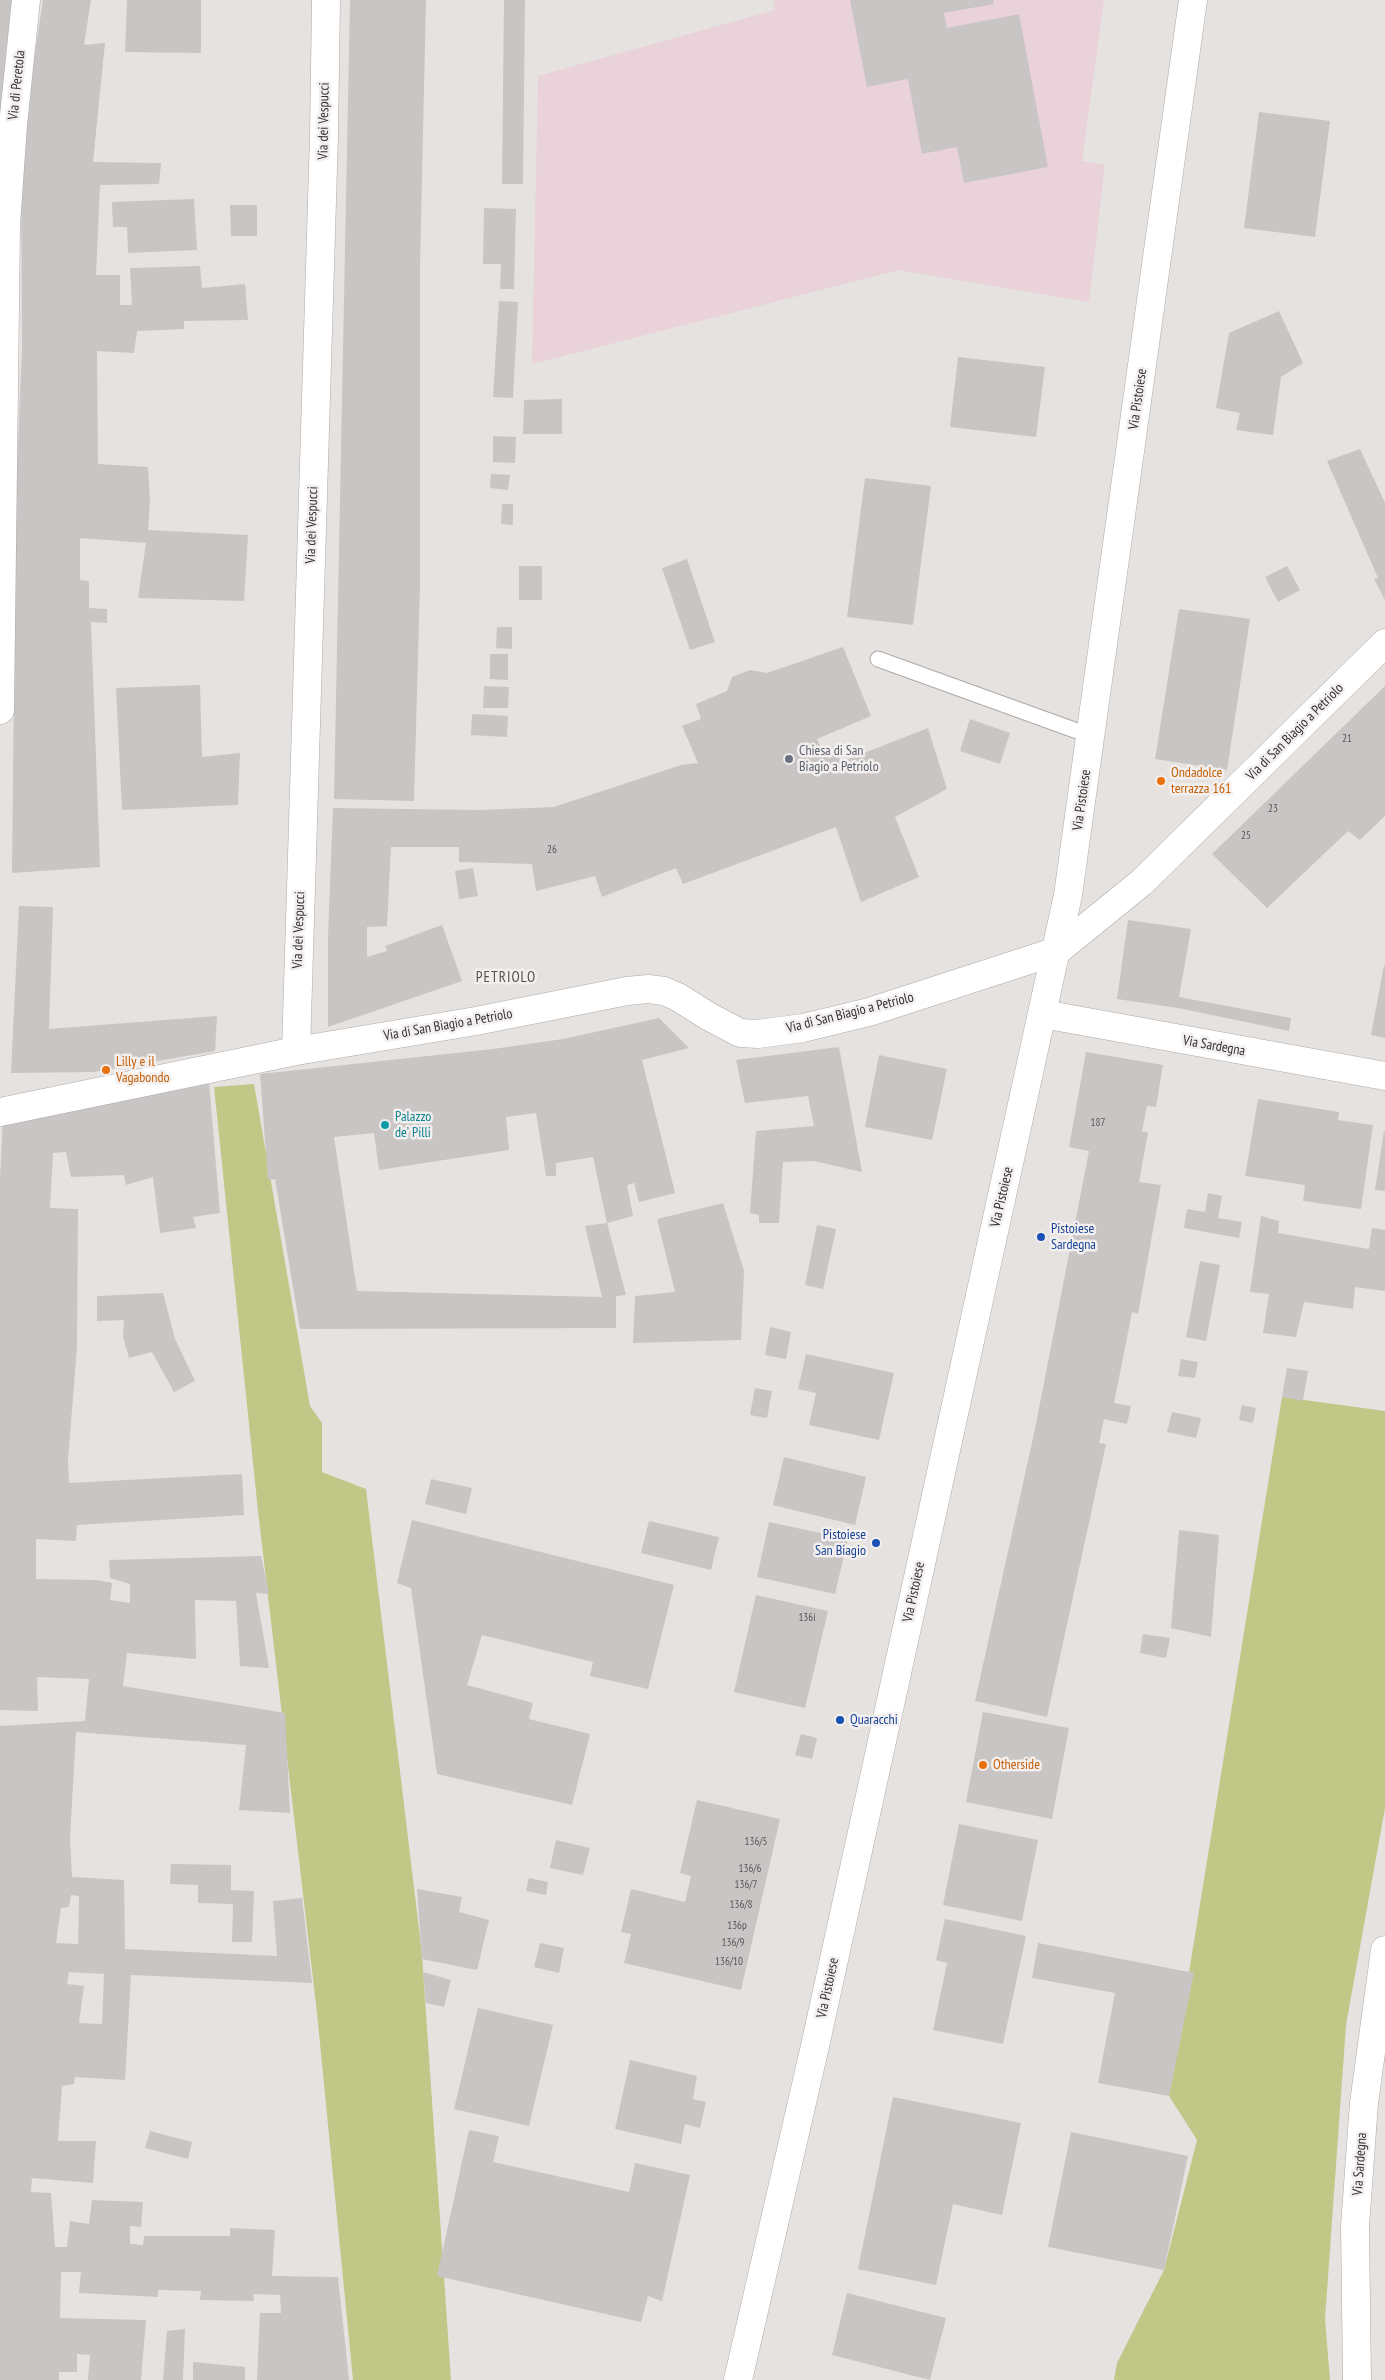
<!DOCTYPE html>
<html>
<head>
<meta charset="utf-8">
<style>
  body { margin:0 }
  canvas { display:block; background:#e5e2e0 }
</style>
</head>
<body>
<canvas width="1385" height="2380"></canvas>
<script>
const context = document.querySelector('canvas').getContext('2d');
context.lineJoin = 'round';
function paint(path, color) { context.fillStyle = color; context.fill(path, 'evenodd'); }
function stroke(path, color, width, dash) { context.strokeStyle = color; context.lineWidth = width; context.lineCap = dash ? 'butt' : 'round'; context.setLineDash(dash || []); context.stroke(path); }
function label(font, color, halo, rows, align = 'center') {
  context.font = font + ' "PT Sans Narrow",sans-serif'; context.lineWidth = 5; context.setLineDash([]); context.textBaseline = 'middle'; context.strokeStyle = halo; context.fillStyle = color; for (const [text, x, y, turn = 0] of rows) {
    context.save(); context.translate(x, y); context.rotate((+turn || 0) * Math.PI / 180); context.textAlign = isNaN(turn) ? turn : align; if (halo) context.strokeText(text, 0, 0); context.fillText(text, 0, 0); context.restore();
  }
}
const education = new Path2D(`
  M773,0H1104L1082,161L1105,165L1089,302L899,270L532,364L538,76L775,10Z`);
const green = new Path2D(`
  M254,1084L310,1406L322,1423V1472L366,1489L422,1954L451,2380H353L317,2013L258,1511L214,1087Z
  M1282,1397L1385,1411V1808L1346,2025L1325,2319L1330,2380H1114L1117,2363L1164,2270L1197,2140L1169,2096Z`);
const building = new Path2D(`
  M0,0H14L0,123Z
  M43,0H91L84,45L105,43L93,162L161,163L159,184L100,185L96,275H120V305H132L130,268L200,266L202,288L245,284L248,320L184,321V329L137,331L134,353L97,351L98,464L148,467L150,501L148,530L248,535L244,601L138,598L146,543L80,538V580L89,581V608L107,609V623L91,622L100,867L12,873L16,492L22,348L21,168L25,119Z
  M127,0H201V53L125,52Z
  M350,0H426L420,266V585L414,801L334,799Z
  M504,0H525L523,184H502Z
  M850,0H993L994,4L944,13L947,28L1019,14L1048,167L964,183L957,147L922,154L908,79L867,87Z
  M1259,112L1330,121L1315,237L1244,228Z
  M194,199L197,250L128,253L127,227H113L112,202Z
  M230,205H257V236H231Z
  M484,208L516,209L514,289H500L501,264H483Z
  M499,301L518,302L513,398L493,397Z
  M1279,311L1303,363L1281,377L1273,435L1236,430L1240,413L1216,408L1229,333Z
  M958,357L1045,367L1036,437L950,427Z
  M562,399V434H523L524,400Z
  M493,436L516,437L515,463L493,462Z
  M1360,449L1385,503V600L1374,579L1378,578L1327,461Z
  M491,474L510,475L508,490L490,488Z
  M865,478L931,486L913,625L847,617Z
  M502,504H513V525L501,524Z
  M687,559L715,642L690,650L662,568Z
  M519,566H542V600H519Z
  M1287,566L1300,590L1278,602L1265,577Z
  M1179,609L1250,619L1227,770L1155,759Z
  M497,627H512V649L496,648Z
  M843,647L871,716L817,739L822,751L835,746L841,762L928,728L947,789L895,817L919,877L861,902L836,827L683,884L676,868L602,897L595,876L536,891L532,864L459,862V847H391L387,926L367,927V957L387,951L385,946L442,925L462,981L328,1027V936L333,808L479,810L554,807L681,765L698,763L682,726L701,719L696,704L727,691L732,677L750,670L767,673Z
  M490,654H508V680L490,679Z
  M200,685L202,757L240,753L238,805L122,810L116,688Z
  M484,686L509,687L508,708H483Z
  M1385,686V816L1360,840L1348,831L1267,908L1212,854Z
  M472,714L508,716L507,737L471,735Z
  M970,719L1010,733L1000,764L960,751Z
  M473,868L478,896L459,899L455,871Z
  M19,906L53,907L49,1029L217,1016L215,1051L94,1072L11,1073Z
  M1128,920L1191,929L1179,997L1291,1018L1289,1031L1178,1008L1117,999Z
  M1384,965H1385V1038L1371,1035Z
  M659,1018L689,1048L642,1060L675,1193L639,1202L634,1183L627,1185L633,1216L607,1223L626,1295L616,1296V1328L300,1329L275,1179L268,1180L260,1074L493,1049L563,1039ZM536,1113L546,1176H556V1163L593,1157L607,1223L585,1226L602,1297L357,1291L334,1137L374,1133L379,1170L509,1150L506,1117Z
  M839,1047L862,1172L814,1161L783,1162L779,1223H759V1215L750,1213L756,1131L814,1126L808,1096L745,1103L736,1060Z
  M1086,1052L1163,1065L1156,1107L1147,1106L1142,1131L1148,1133L1139,1182L1161,1185L1138,1314L1132,1312L1114,1403L1131,1406L1127,1424L1104,1419L1099,1443L1106,1444L1047,1717L975,1701L1035,1429L1089,1151L1069,1147Z
  M879,1055L947,1069L932,1140L865,1127Z
  M209,1082L220,1213L193,1217L196,1228L160,1233L153,1177L126,1185L124,1175L71,1177L66,1152L53,1153L50,1208L78,1209L77,1347L68,1460L69,1483L242,1474L244,1515L77,1525L76,1541L36,1539V1579L97,1580L112,1583L110,1600L130,1603V1584L110,1578L109,1560L261,1556L269,1594L256,1593L269,1668L240,1666L236,1601L195,1600L196,1659L127,1653L123,1686L285,1713L290,1813L239,1810L246,1745L76,1732L70,1838L72,1877L124,1880L125,1949L277,1956L273,1901L302,1898L312,1983L131,1975L125,2080L75,2077L74,2084L62,2086L58,2141H96L93,2183L32,2178L31,2192L51,2193L55,2247H67L70,2221L89,2224L92,2200L143,2202L141,2227L130,2226V2244L143,2245L144,2236H230V2228L275,2230L272,2276L338,2277L349,2380H257L260,2313H281L280,2295L253,2294L254,2301L200,2300L201,2291L158,2290V2297L79,2293L81,2272H61L60,2318L146,2320L141,2380H88L90,2355L77,2354V2372H59V2380H0V1726L85,1721L89,1679L37,1677L38,1711L0,1710V1180L3,1119ZM71,1895L79,1896L78,1944L56,1943L61,1908L69,1907ZM69,1972L104,1974L102,2024L79,2023L84,1986L67,1984Z
  M1258,1099L1339,1112L1338,1120L1373,1125L1361,1209L1303,1201L1305,1185L1245,1176Z
  M1384,1131H1385V1191L1375,1190Z
  M1208,1193L1222,1196L1218,1218L1242,1222L1239,1238L1184,1228L1187,1209L1205,1212Z
  M723,1203L744,1271L741,1340L633,1343L635,1296L675,1292L657,1219Z
  M1261,1216L1279,1221L1278,1233L1369,1249L1372,1228L1385,1230V1291L1355,1287L1353,1309L1304,1302L1296,1337L1263,1333L1269,1294L1250,1292Z
  M817,1225L836,1229L823,1289L805,1285Z
  M1200,1261L1220,1265L1206,1341L1186,1337Z
  M163,1293L175,1339L195,1381L174,1392L152,1352L129,1358L123,1337L124,1320L97,1321V1296Z
  M770,1327L791,1332L786,1359L765,1355Z
  M806,1354L894,1373L879,1440L809,1425L816,1393L798,1389Z
  M1181,1359L1198,1362L1195,1378L1178,1376Z
  M1287,1368L1308,1371L1303,1401L1282,1397Z
  M755,1388L772,1391L767,1418L750,1415Z
  M1242,1405L1256,1408L1253,1423L1239,1420Z
  M1172,1412L1201,1418L1196,1438L1167,1432Z
  M784,1457L866,1477L855,1525L773,1505Z
  M431,1479L472,1488L466,1514L425,1504Z
  M412,1520L674,1585L648,1689L590,1676L593,1662L482,1635L467,1685L533,1703L529,1719L590,1734L572,1805L437,1774L411,1588L397,1583Z
  M649,1521L719,1537L711,1570L641,1553Z
  M769,1522L848,1539L835,1594L757,1577Z
  M1179,1530L1219,1535L1211,1637L1171,1628Z
  M756,1595L828,1611L805,1708L734,1692Z
  M1143,1634L1170,1638L1166,1658L1140,1653Z
  M983,1712L1069,1728L1052,1819L966,1802Z
  M801,1734L817,1738L812,1759L795,1755Z
  M697,1800L780,1819L741,1990L624,1963L631,1934L621,1932L631,1889L685,1902L691,1876L680,1873Z
  M959,1824L1038,1840L1022,1921L943,1905Z
  M556,1840L590,1848L583,1875L550,1868Z
  M171,1864L231,1865V1890L254,1891L252,1942H232L233,1904L198,1903V1885L170,1884Z
  M529,1878L548,1882L546,1895L526,1891Z
  M417,1889L462,1897L459,1912L489,1920L477,1970L422,1959Z
  M945,1919L1026,1936L1003,2044L933,2030L947,1963L936,1960Z
  M540,1943L564,1948L559,1973L534,1967Z
  M1038,1943L1194,1973L1169,2096L1098,2083L1115,1993L1032,1978Z
  M423,1972L451,1980L444,2007L426,2003Z
  M478,2008L553,2025L529,2126L454,2109Z
  M630,2060L697,2076L693,2099L706,2102L700,2128L685,2124L681,2144L615,2129Z
  M893,2097L1021,2123L1002,2215L953,2204L936,2285L858,2269Z
  M469,2130L499,2136L493,2162L629,2192L635,2163L690,2175L662,2301L648,2296L641,2322L437,2276Z
  M150,2131L192,2142L188,2159L145,2148Z
  M1071,2132L1188,2156L1164,2270L1048,2247Z
  M847,2293L946,2318L930,2380L832,2355Z
  M185,2329L183,2380H163L167,2331Z
  M193,2362L245,2367V2380H193Z`);
const service = new Path2D(`
  M878,659L1091,736`);
const minor = new Path2D(`
  M0,710L6,225L13,125L26,0
  M1043,1014L1385,1076
  M296,1051L324,136L326,0
  M0,1112L296,1051L476,1021L627,991L648,989L664,991L678,997L708,1016L740,1033L758,1034L803,1028L869,1012L1057,951L1142,882L1385,643
  M1357,2380L1355,2226L1364,2103L1385,1950`);
const primary = new Path2D(`
  M738,2380L815,2046L1068,895L1193,0`);
const markers = [
  [789,759,5,"#6b7280"],
  [1161,781,5,"#e8710a"],
  [106,1070,5,"#e8710a"],
  [385,1125,5,"#0f9aa8"],
  [1041,1237,5,"#1a4fb4"],
  [876,1543,5,"#1a4fb4"],
  [840,1720,5,"#1a4fb4"],
  [983,1765,5,"#e8710a"]
];
const numberNames = [
  ["21",1347,739],
  ["23",1273,809],
  ["25",1246,836],
  ["26",552,850],
  ["187",1098,1123],
  ["136i",807,1618],
  ["136/5",756,1842],
  ["136/6",750,1869],
  ["136/7",746,1885],
  ["136/8",741,1905],
  ["136p",737,1926],
  ["136/9",733,1943],
  ["136/10",729,1962]
];
const streetNames = [
  ["Via di Peretola",17,85,-84],
  ["Via dei Vespucci",324,121,-89],
  ["Via Pistoiese",1138,399,-82],
  ["Via dei Vespucci",312,525,-88],
  ["Via di San Biagio a Petriolo",1295,732,-45],
  ["Via Pistoiese",1082,800,-82],
  ["Via dei Vespucci",299,930,-88],
  ["Via di San Biagio a Petriolo",850,1013,-14],
  ["Via di San Biagio a Petriolo",448,1025,-10],
  ["Via Sardegna",1214,1046,10],
  ["Via Pistoiese",1002,1197,-77],
  ["Via Pistoiese",914,1592,-78],
  ["Via Pistoiese",828,1988,-78],
  ["Via Sardegna",1360,2164,-86]
];
const worshipNames = [
  ["Chiesa di San",799,751],
  ["Biagio a Petriolo",799,767]
];
const foodNames = [
  ["Ondadolce",1171,773],
  ["terrazza 161",1171,789],
  ["Lilly e il",116,1062],
  ["Vagabondo",116,1078],
  ["Otherside",993,1765]
];
const cultureNames = [
  ["Palazzo",395,1117],
  ["de’ Pilli",395,1133]
];
const transitNames = [
  ["Pistoiese",1051,1229],
  ["Sardegna",1051,1245],
  ["Pistoiese",866,1535,"right"],
  ["San Biagio",866,1551,"right"],
  ["Quaracchi",850,1720]
];
const neighbourhoodNames = [
  ["PETRIOLO",506,978]
];
paint(education, '#ead2da');
paint(green, '#c1c887');
paint(building, '#c9c5c4');
stroke(service, '#ada9a8', 17);
stroke(minor, '#ada9a8', 29);
stroke(primary, '#ada9a8', 29);
stroke(service, '#fff', 15);
stroke(minor, '#fff', 28);
stroke(primary, '#fff', 28);
for (const [x, y, r, color] of markers) { const dot = new Path2D(); dot.arc(x, y, r, 0, 2 * Math.PI); context.fillStyle = color; context.fill(dot); stroke(dot, '#f3efee', 2); }
label('11px', '#585656', null, numberNames);
label('14px', '#333131', '#f3efee', streetNames);
label('14px', '#5b616d', '#f3efee', worshipNames, 'left');
label('14px', '#c56008', '#f3efee', foodNames, 'left');
label('14px', '#0d838f', '#f3efee', cultureNames, 'left');
label('14px', '#164399', '#f3efee', transitNames, 'left');
context.letterSpacing = '1px';
label('15px', '#545150', '#f3efee', neighbourhoodNames);
context.letterSpacing = '0px';
</script>
</body>
</html>
